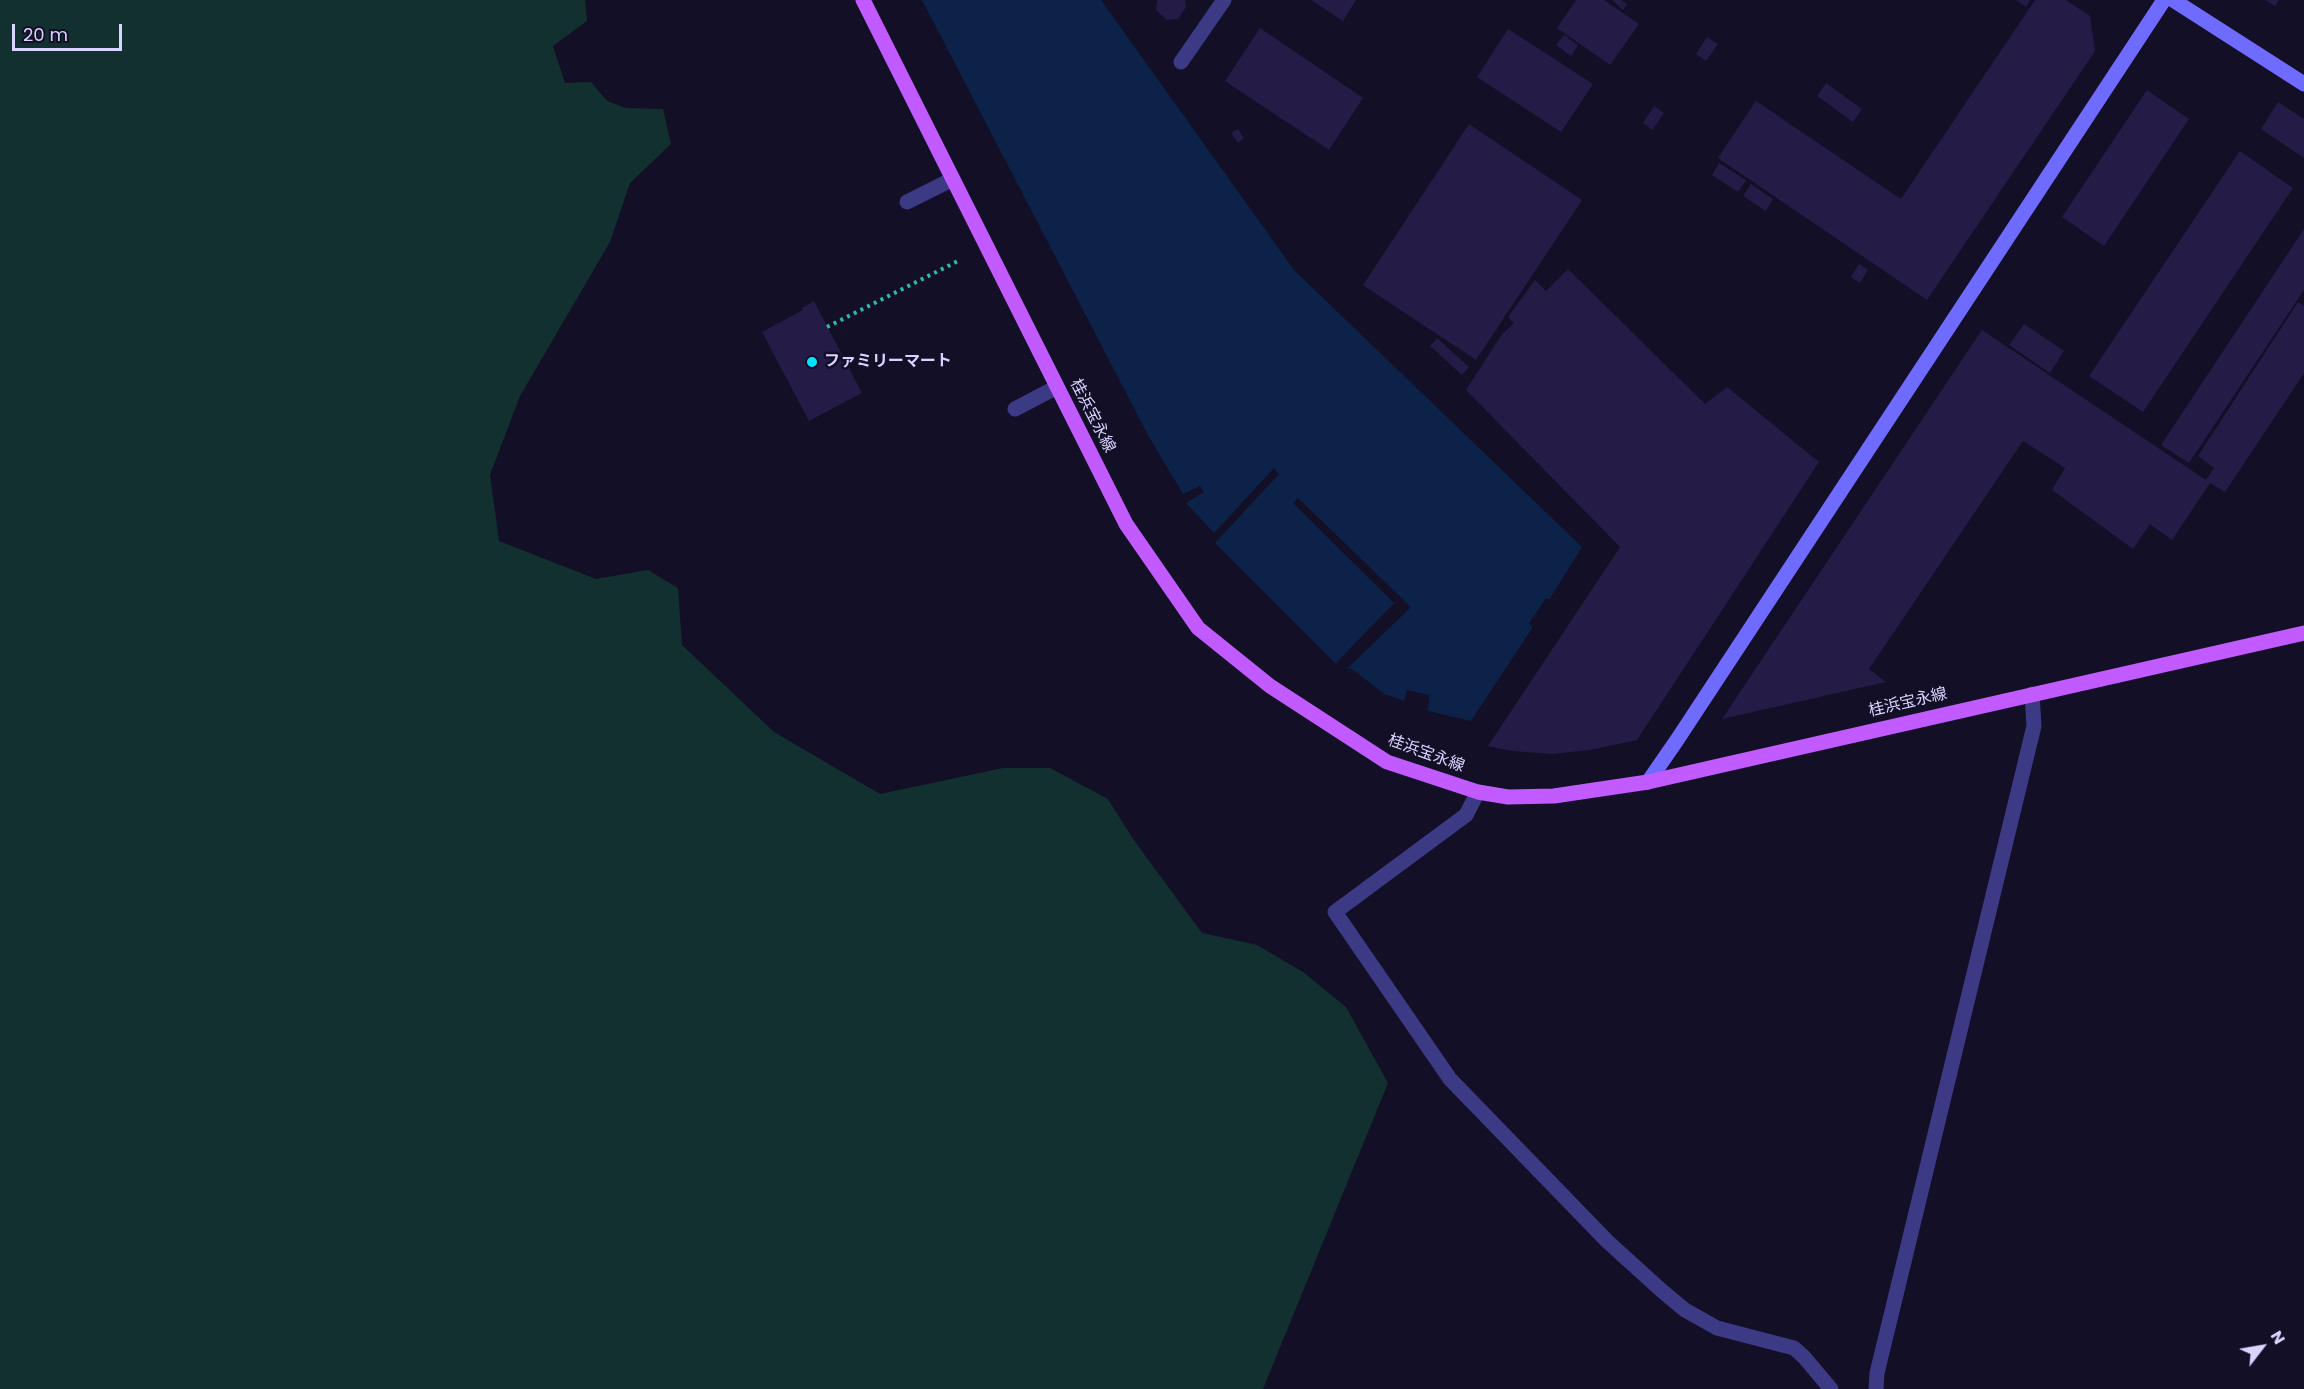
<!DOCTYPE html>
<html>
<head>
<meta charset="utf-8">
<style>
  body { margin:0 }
  #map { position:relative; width:2304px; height:1389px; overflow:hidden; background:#130f26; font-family:Poppins,sans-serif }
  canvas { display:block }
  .north { position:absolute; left:2232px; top:1317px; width:60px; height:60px; -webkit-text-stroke:4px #130f26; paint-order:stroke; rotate:59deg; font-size:16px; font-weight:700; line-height:24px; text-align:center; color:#d9d4ff }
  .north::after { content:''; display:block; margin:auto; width:21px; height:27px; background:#d9d4ff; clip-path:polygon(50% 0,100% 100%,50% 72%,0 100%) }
  .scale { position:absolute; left:12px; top:24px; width:110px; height:27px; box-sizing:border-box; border:3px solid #d9d4ff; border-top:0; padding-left:8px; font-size:18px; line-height:21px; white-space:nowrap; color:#d9d4ff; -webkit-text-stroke:4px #130f26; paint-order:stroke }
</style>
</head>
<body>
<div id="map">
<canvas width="2304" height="1389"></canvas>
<div class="north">N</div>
<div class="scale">20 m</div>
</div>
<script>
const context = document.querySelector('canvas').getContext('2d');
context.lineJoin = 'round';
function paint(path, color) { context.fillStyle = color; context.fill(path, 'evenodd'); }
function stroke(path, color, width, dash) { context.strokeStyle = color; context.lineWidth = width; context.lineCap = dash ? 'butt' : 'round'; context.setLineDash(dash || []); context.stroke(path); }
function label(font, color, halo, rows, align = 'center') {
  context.font = font + ' Poppins,"Noto Sans JP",sans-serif'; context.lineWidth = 5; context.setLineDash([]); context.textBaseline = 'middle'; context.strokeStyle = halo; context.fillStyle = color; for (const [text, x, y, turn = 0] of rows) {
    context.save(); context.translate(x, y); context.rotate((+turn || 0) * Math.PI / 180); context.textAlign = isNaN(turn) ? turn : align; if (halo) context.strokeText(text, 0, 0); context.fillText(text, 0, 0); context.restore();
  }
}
const green = new Path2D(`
  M0,0H585L587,21L553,46L565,83L591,82L607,101L626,108L663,109L671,144L630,183L610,242L520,396L490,475L499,541L596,579L648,570L678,588L682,645L774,732L880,794L1003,768H1050L1108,799L1133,839L1202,933L1257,945L1303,972L1346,1007L1388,1083L1263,1389H0Z`);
const water = new Path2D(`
  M922,0H1101L1294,270L1582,547L1549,600L1546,598L1529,623L1533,627L1471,721L1428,711L1429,695L1407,690L1404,701L1384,694L1352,669L1340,668L1215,543L1279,474L1274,468L1214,533L1186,503L1204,492L1200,486L1183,494L1149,437Z`);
const pier = new Path2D(`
  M1298,498L1411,607L1348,668H1340L1336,663L1394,603L1293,503Z`);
const building = new Path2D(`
  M1157,0H1185L1186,7L1178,19L1167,20L1156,10Z
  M1311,0H1356L1343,21Z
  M1576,0H1604L1639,24L1610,65L1557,28Z
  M1612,0H1621L1627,4L1623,10Z
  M2016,0H2030L2026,7Z
  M2035,0H2066L2090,16L2095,51L1927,300L1718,158L1756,101L1901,199Z
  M2265,0H2279L2275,6Z
  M1260,28L1363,98L1329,150L1225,81Z
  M1508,29L1593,84L1561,132L1477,77Z
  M1564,35L1578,45L1571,56L1556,45Z
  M1707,37L1718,44L1706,61L1696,54Z
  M1826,83L1862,109L1853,122L1817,96Z
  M2147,90L2189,119L2104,246L2062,217Z
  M2278,102L2304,119V158L2261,129Z
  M1654,106L1664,113L1652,130L1643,123Z
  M1469,124L1582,200L1476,360L1363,285Z
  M1238,129L1244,138L1238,143L1231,133Z
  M2240,151L2293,188L2143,412L2089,376Z
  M1719,163L1746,180L1738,192L1712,175Z
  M1751,184L1773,199L1766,211L1743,196Z
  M2304,229V290L2189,463L2161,445Z
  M1859,264L1868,270L1860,283L1851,277Z
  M1568,269L1705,404L1727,387L1819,462L1637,740L1590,750L1552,754L1512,751L1488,746L1620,547L1466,390L1502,334L1514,323L1508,317L1535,280L1546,291Z
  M814,301L862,393L809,421L762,332L803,310L802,308Z
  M2298,302L2304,306V373L2225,492L2210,483L2172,540L2150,524L2133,549L2052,490L2065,468L2023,441L1869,669L1886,682L1722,719L1982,330L2206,480L2214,468L2198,456Z
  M2024,324L2064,351L2050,373L2009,345Z
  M1437,338L1469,367L1462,375L1430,346Z`);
const path = new Path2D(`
  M827,327L960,260`);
const lane = new Path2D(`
  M907,202L953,179
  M1015,409L1057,387`);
const street = new Path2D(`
  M1181,62L1224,0
  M1478,792L1466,815L1335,912L1450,1079L1607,1241L1661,1290L1685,1310L1717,1328L1794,1348L1804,1357L1831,1389
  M1876,1389L1877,1373L2034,726L2032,694`);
const secondary = new Path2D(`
  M2173,0L2304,84
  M1648,782L1677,740L2164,0`);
const primary = new Path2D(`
  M863,0L1126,524L1198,628L1270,686L1387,762L1478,792L1508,797L1554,796L1648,782L2304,633`);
const markers = [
  [812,362,6,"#00e5ff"]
];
const poiNames = [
  ["ファミリーマート",824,362]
];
const streetNames = [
  ["桂浜宝永線",1092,416,63],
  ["桂浜宝永線",1908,703,-13],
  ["桂浜宝永線",1426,754,20]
];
paint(green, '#12302f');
paint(water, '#0c2248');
paint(pier, '#130f26');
paint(building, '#241b47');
stroke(path, '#2fb8b0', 4, [3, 4.5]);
stroke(lane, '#3d3a85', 15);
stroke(street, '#3d3a85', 15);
stroke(secondary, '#6f6bff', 15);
stroke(primary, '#c25bff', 15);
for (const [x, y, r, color] of markers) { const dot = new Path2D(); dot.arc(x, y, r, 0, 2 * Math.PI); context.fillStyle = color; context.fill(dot); stroke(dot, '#130f26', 2); }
label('bold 16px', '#d9d4ff', '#130f26', poiNames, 'left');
label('16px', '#d9d4ff', '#130f26', streetNames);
</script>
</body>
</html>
